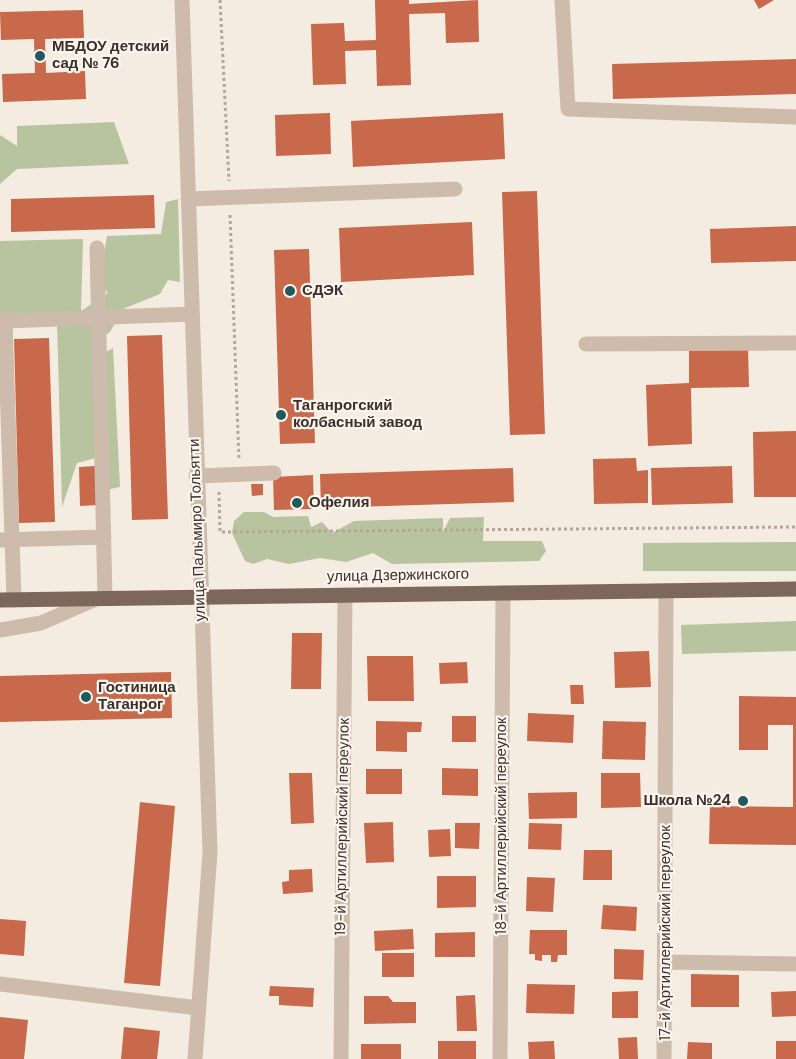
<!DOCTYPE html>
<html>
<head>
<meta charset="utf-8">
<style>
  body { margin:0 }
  canvas { display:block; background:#f4ebe1 }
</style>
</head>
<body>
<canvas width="796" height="1059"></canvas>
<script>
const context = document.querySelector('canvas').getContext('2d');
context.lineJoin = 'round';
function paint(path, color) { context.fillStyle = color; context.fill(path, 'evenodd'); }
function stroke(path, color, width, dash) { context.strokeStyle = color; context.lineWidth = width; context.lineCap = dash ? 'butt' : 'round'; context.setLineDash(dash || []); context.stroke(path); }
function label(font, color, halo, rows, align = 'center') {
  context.font = font + ' "DM Sans",sans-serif'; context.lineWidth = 4.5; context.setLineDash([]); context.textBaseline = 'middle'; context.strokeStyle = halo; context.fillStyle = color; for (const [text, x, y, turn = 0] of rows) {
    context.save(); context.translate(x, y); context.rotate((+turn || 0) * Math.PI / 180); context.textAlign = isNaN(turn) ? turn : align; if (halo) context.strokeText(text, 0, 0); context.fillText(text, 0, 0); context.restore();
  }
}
const green = new Path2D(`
  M114,122L129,164L17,169L0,184V135L17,146V126Z
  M178,199L180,282L168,280L160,294L123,309L110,332L98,340L96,358L113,348L120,487L106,490L96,458L77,463L62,507L57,321L11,323L0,333V241L83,239L81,311L108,293L99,282L107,236L161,234L166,202Z
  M244,512H264L273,517L308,516L311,527L322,522L332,533L354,521L443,518V532L450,518L484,517L483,541H542L546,551L539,561L392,564L373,553L346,562L320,558L289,564L267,559L253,564L245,561L232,533L234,521Z
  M796,542V571H643V543Z
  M796,621V651L682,654L681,625Z`);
const building = new Path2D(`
  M375,0H409V4L478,0L479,42L446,43L445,13L409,14L411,85L377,86L376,50L345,51L346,84L313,85L311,24L344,23L345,41L376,40Z
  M754,0H774L759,9Z
  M83,10L84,38L45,39L46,73L85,71L86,99L3,102L2,74L35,73L34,39L1,40L0,12Z
  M796,59V94L613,99L612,64Z
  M330,113L331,154L276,156L275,115Z
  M503,113L505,159L353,167L351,121Z
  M537,191L545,434L510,435L502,192Z
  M154,195L155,228L11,232V199Z
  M472,222L474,275L341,282L339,228Z
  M796,226V261L711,263L710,229Z
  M309,249L315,443L280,444L274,250Z
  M162,335L168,519L132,520L127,336Z
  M49,338L55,522L19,523L14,339Z
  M748,347L749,387L691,388L692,444L648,446L646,385L689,383V349Z
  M796,431V497H754L753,432Z
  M636,458L637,471L648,470V503L594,504L593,459Z
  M96,466L98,505L80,506L79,467Z
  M732,466L733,503L652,505L651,468Z
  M513,468L514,502L321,508L320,474Z
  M313,475L314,509L274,510L273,477Z
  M251,484H263V495L252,496Z
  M292,633H322L321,689H291Z
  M649,651L651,687L615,688L614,652Z
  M367,656H413L414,701H368Z
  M467,662L468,683L440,684L439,663Z
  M171,672L172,718L0,722V676Z
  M570,685H583L584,704H571Z
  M739,696L796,697V845L709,844L710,806L793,807V725H768V750H739Z
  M528,713L574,715L573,743L527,741Z
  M452,716H476V742H452Z
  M376,721L422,722L421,732H407V752L376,751Z
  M603,721L646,722L645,760L602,759Z
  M442,768L478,769V796L442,795Z
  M366,769H402V794H366Z
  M289,773H312L314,823L291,824Z
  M601,773H640L641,807L601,808Z
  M577,792V818L529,819L528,793Z
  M140,802L175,806L160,986L124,983Z
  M393,822L394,862L366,863L364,823Z
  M455,823H480L479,849L455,848Z
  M529,823L562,824L561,850L528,849Z
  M450,829L451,856L429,857L428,830Z
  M584,850H612V880H583Z
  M312,869L313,892L283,894L282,882L289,881V870Z
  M437,876H476V907L437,908Z
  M527,877L555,878L553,912L526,911Z
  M603,905L637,907L636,931L601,929Z
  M0,919L26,921L24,956L0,954Z
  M413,929L414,949L375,951L374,931Z
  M530,930H567V955H558L557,962H551V955H542V961L535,960V954H529Z
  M475,932V957H435V933Z
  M614,949L644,950L643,980L614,979Z
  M382,953H414V977H382Z
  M691,974L739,975V1007H691Z
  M527,984L575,985L574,1014L526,1013Z
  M270,986L314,988L313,1007L279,1005V996H269Z
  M638,991V1018H612V992Z
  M796,991V1016L772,1017L771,992Z
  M475,995L477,1031H457L456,996Z
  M364,996H388L393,1002H416V1023L364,1024Z
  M0,1017L28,1020L24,1059H0Z
  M124,1027L160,1031L157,1059H121Z
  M637,1037L638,1059H619L618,1038Z
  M438,1041H476V1059H438Z
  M554,1041L555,1059H529L528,1042Z
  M776,1041H796V1059H776Z
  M688,1042L712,1043V1059H687Z
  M361,1044H401V1059H361Z`);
const path = new Path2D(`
  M220,0L229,181
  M230,215L239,460
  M219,492L220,532L796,527`);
const minor = new Path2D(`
  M182,0L210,852L195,1059
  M562,0L568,109L796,117
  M188,199L455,189
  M97,248L105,598
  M586,344L796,343
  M196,476L274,473
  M0,540L104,537
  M14,600L5,321L191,314
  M0,630L41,623L96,599
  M667,962L796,964
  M0,984L198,1008
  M341,1059L345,595
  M500,1059L503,593
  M664,1059L666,591`);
const major = new Path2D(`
  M0,600L796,589`);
const markers = [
  [40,56,6,"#1f5a5e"],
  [290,291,6,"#1f5a5e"],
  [281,415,6,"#1f5a5e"],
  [297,503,6,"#1f5a5e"],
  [86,697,6,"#1f5a5e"],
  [743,801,6,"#1f5a5e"]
];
const poiNames = [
  ["МБДОУ детский",52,47],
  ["сад № 76",52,64],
  ["СДЭК",302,291],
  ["Таганрогский",293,406],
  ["колбасный завод",293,423],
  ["Офелия",309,503],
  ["Гостиница",98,688],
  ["Таганрог",98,705],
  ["Школа №24",731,801,"right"]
];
const streetNames = [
  ["улица Пальмиро Тольятти",198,530,-92],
  ["улица Дзержинского",398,576,-1],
  ["18-й Артиллерийский переулок",502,826,-90],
  ["19-й Артиллерийский переулок",343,827,-89],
  ["17-й Артиллерийский переулок",666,933,-90]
];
paint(green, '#b8c4a0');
paint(building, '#c8694b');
stroke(path, '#b9a596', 3, [3, 3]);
stroke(minor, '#cdbbac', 15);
stroke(major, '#7d675c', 15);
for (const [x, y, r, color] of markers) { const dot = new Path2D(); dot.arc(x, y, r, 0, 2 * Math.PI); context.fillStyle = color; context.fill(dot); stroke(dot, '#fbf5ee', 2); }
label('bold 15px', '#3b302b', '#fbf5ee', poiNames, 'left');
label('15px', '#3b302b', '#fbf5ee', streetNames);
</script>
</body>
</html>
